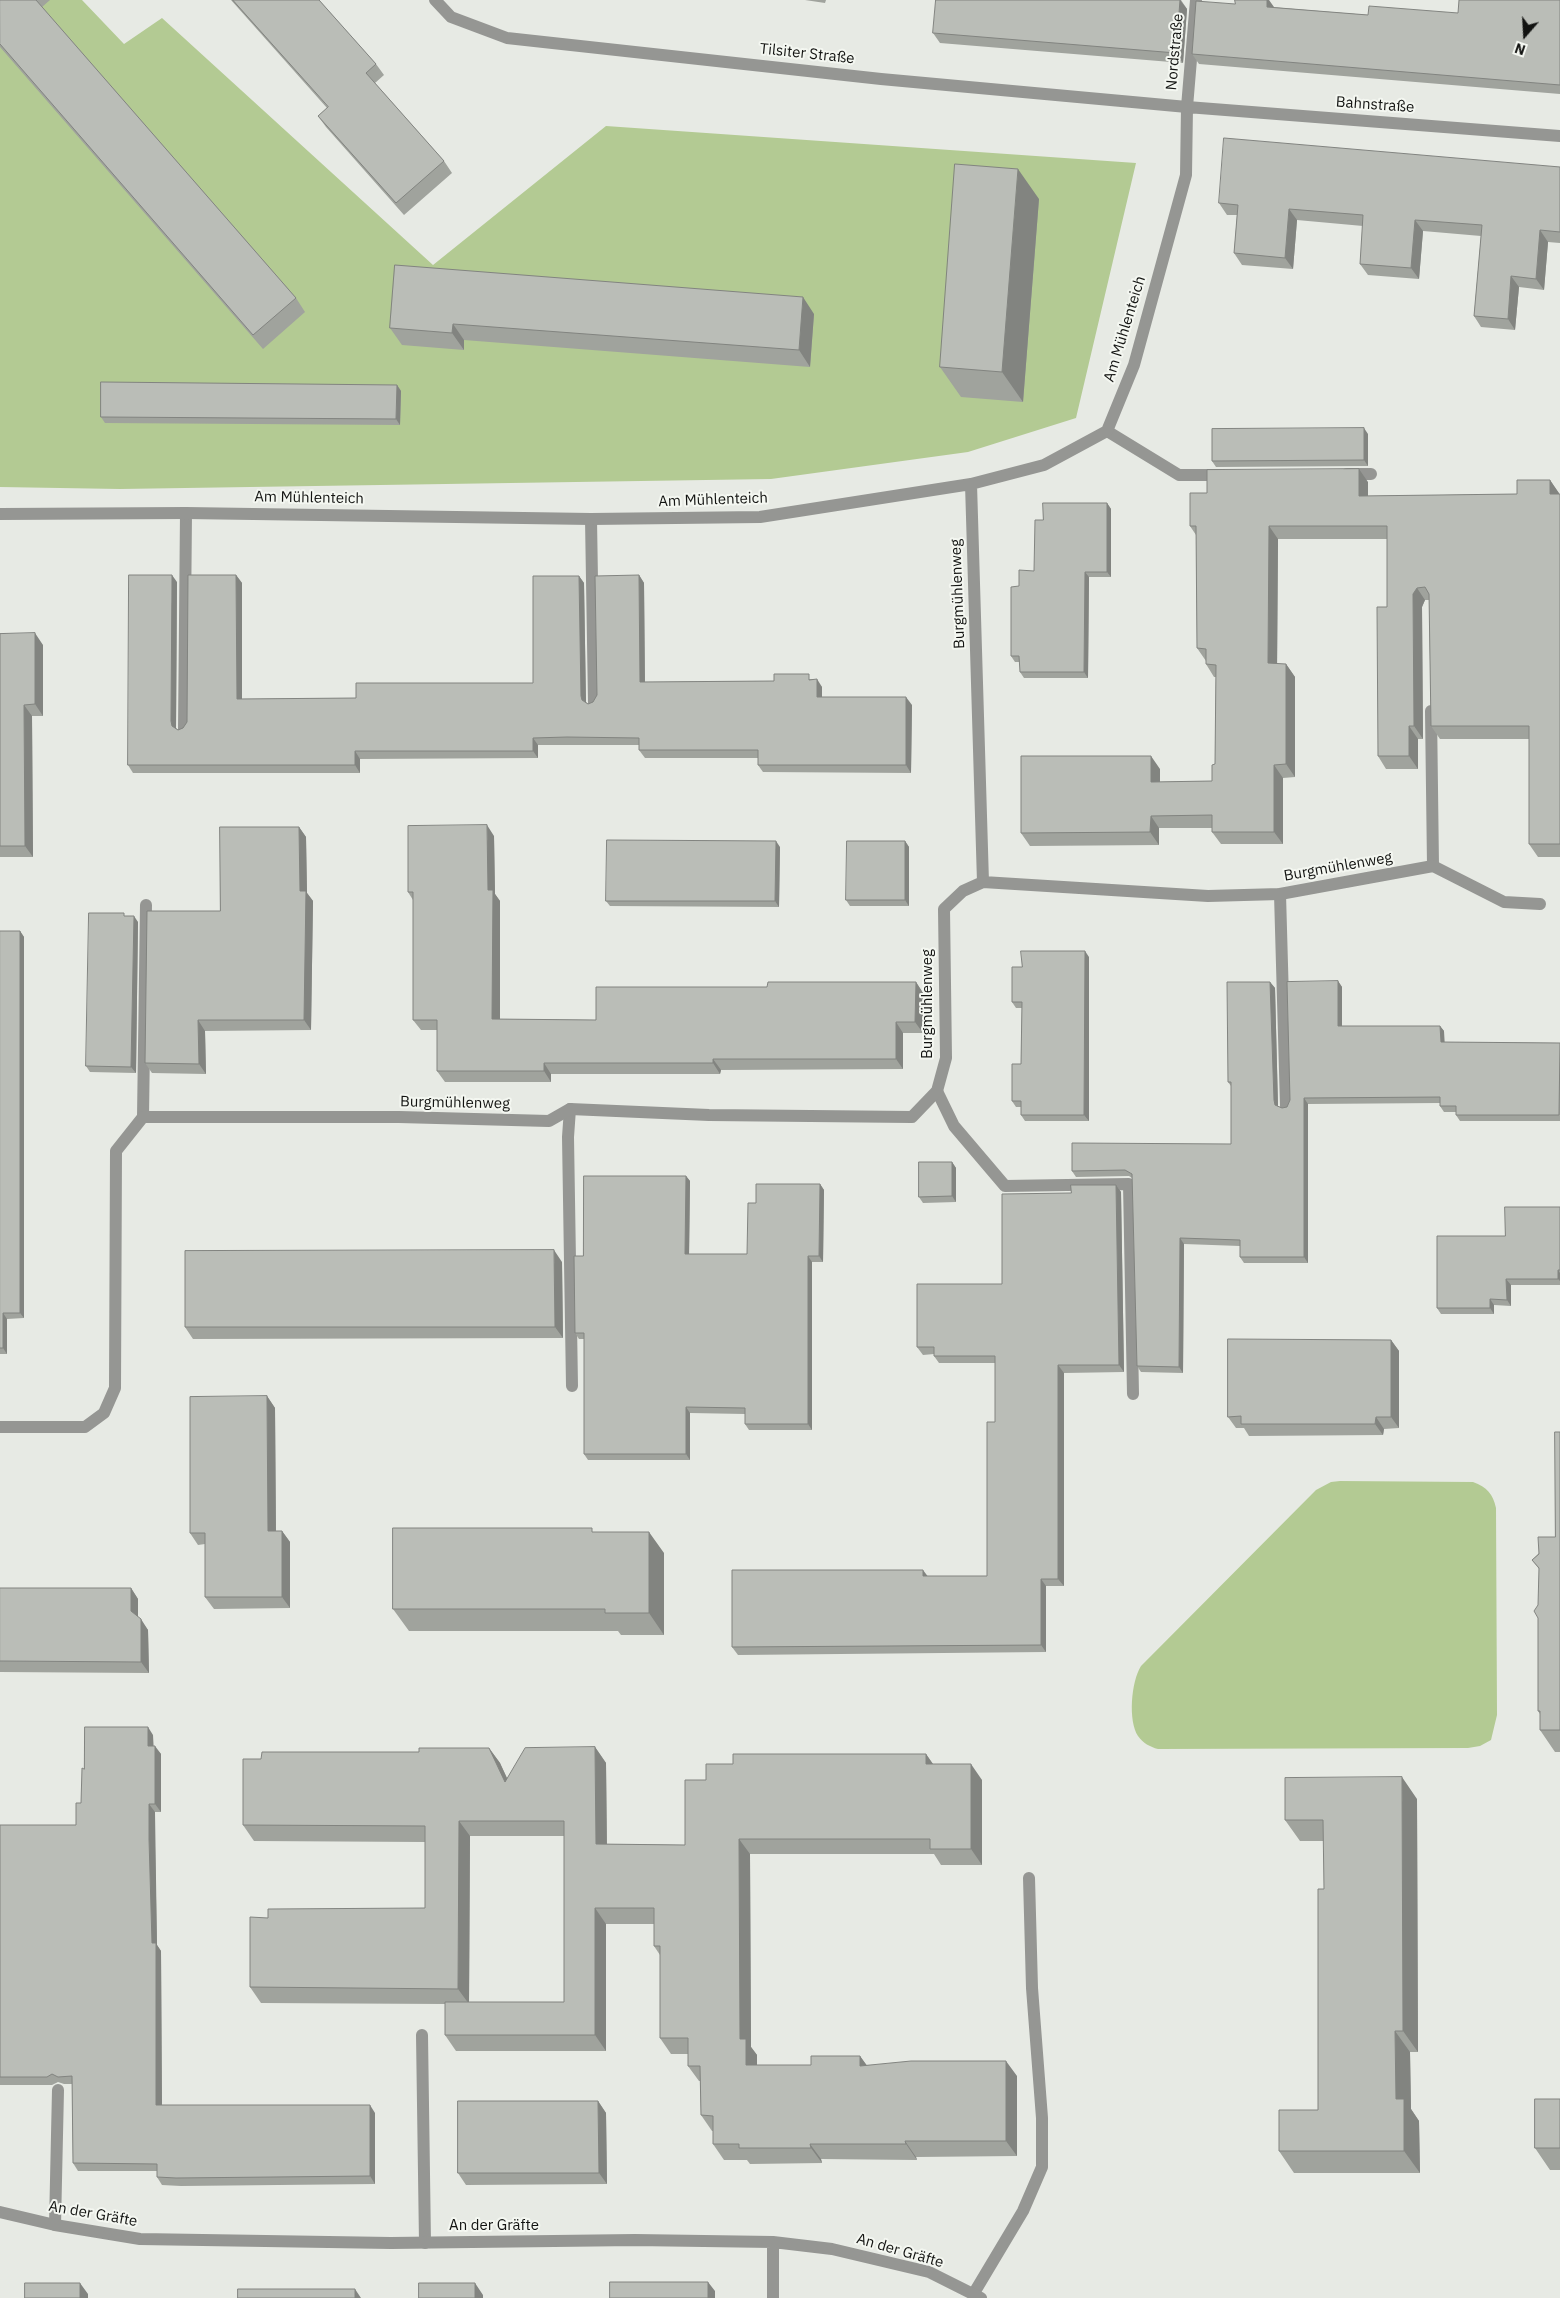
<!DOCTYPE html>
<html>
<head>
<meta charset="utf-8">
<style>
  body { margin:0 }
  #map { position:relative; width:1560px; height:2298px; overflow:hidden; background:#e7eae4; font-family:"IBM Plex Sans",sans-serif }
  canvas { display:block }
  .north { position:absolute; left:1500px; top:10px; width:50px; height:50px; -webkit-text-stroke:4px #f4f7f1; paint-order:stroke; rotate:199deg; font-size:14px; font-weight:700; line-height:20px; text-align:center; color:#121311 }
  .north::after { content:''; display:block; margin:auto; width:18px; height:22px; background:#121311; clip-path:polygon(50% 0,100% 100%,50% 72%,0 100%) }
</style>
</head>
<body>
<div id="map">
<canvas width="1560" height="2298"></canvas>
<div class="north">N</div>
</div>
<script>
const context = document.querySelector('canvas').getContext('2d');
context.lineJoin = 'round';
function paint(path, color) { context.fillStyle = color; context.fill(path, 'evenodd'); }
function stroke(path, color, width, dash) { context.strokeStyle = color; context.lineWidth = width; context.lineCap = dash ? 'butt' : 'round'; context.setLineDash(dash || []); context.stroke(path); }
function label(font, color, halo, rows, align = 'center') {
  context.font = font + ' "IBM Plex Sans",sans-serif'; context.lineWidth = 4; context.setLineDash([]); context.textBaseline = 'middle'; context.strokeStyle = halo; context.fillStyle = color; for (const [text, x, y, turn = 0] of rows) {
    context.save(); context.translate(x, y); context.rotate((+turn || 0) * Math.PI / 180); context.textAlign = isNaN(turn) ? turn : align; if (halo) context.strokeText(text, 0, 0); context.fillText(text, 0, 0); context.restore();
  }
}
const green = new Path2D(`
  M0,0H82L124,44L162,18L433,265L606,126L1136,163L1076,418L968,452L771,479L120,489L0,487Z
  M1340,1481L1473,1482C1487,1487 1493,1494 1496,1508L1497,1715L1491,1740L1480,1746L1468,1748L1158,1749C1150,1747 1143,1743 1138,1736C1128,1721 1131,1682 1141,1666L1316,1490L1331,1482Z`);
const lane = new Path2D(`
  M1107,431L1179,475H1222
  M1347,474H1371
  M591,519L594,703
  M1431,711L1433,866
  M184,729L186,513
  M1280,894L1286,1106
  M937,1091L954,1126L1005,1186L1129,1184L1133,1394
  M570,1109L568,1137L572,1386
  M143,1117L146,905
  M422,2035L425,2243
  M55,2225L58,2090
  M974,2293L1023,2211L1042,2167V2118L1032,1988L1029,1878`);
const street = new Path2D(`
  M435,0L451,17L507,38L881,79L1187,107L1560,136
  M0,514L186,513L591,519L760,517L971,484L1044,465L1107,431L1134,365L1186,175L1187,107L1196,0
  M983,882L1208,896L1280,894L1433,866L1504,902L1540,904
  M0,1427H85L104,1413L115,1388L116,1151L143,1117H399L549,1121L570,1109L709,1115L912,1117L937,1091L946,1058L944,909L963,891L983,882L971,484
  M0,2212L55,2225L140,2239L391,2243L635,2240L773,2242L832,2249L929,2272L981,2298
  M773,2298V2242`);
const wall = new Path2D(`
  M0,0H50L42,7L296,298L305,312L263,349L0,47Z
  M231,0H319L376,64L384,75L375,83L444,161L452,173L404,215L326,127L318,116L327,108Z
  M805,0H826L825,3Z
  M936,0H1181L1187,9L1183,63L940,43L933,33Z
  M1560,0V94L1199,64L1192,54L1235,4L1368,15L1458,13Z
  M1560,167V243L1548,242L1544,290L1519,287L1515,330L1481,327L1474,316L1481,236L1423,231L1419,279L1368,275L1360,264L1363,226L1297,220L1293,269L1242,265L1234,253L1237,215H1227L1219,203Z
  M1039,199L1023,402L961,397L940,367Z
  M395,265L814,314L810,367L464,340V350L402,345L390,328Z
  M397,385L401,391L400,425L105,423L101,417Z
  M1368,434V466L1216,467L1212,461Z
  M1550,480L1559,494H1560V857H1538L1529,844V739H1440L1431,726L1429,600H1425L1422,607L1423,739H1418V769H1386L1378,756L1387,607V539H1278L1277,664H1286L1295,677V777L1283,778V844H1221L1212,832V828H1159V845L1030,846L1021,833L1160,769V782L1212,781L1215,764L1216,677H1214L1206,664V661L1197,648L1196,535L1190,526L1207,493L1368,482V496L1517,494Z
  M1107,503L1111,509V577H1089L1088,678H1024L1020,672V662H1015L1011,656L1019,586L1034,571L1043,520Z
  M236,575L242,583V699L356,698L533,683L579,576L584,583L586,702L588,704L593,702L597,695L639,575L644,583L645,682L774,681L813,679L822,687V697L912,705L911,773L763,772L758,765V758H645L639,750V745H538V758L360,759V773H133L128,765L177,582L176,728L178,730L183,728L187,722Z
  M0,634L43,645V716H32L33,857H0Z
  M299,827L306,837L307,893L313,901L311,1030L205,1031L206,1074L152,1073L145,1063L220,911Z
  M494,836L495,894L500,901V1019L596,1020L767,987L916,982L923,993V1033H903V1069L721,1070L720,1074H551V1082H445L437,1071V1030H421L413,1020V900L408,892Z
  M905,841L909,847V906H850L846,900Z
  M780,847L779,907L610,906L606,901Z
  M126,916L138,922L136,1073L90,1072L86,1066Z
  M0,931H20L24,937V1318L7,1319V1354H0Z
  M1089,957V1121H1025L1021,1115V1107H1016L1012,1101L1021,1064L1022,1008H1016L1012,1002L1022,967Z
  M1338,981L1342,987V1026H1440L1444,1031V1042L1560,1043V1121H1460L1456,1115V1112H1444L1440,1106V1103L1308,1104V1263H1244L1240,1257V1246L1184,1244L1183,1373L1141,1372L1137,1366L1132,1178L1129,1176L1076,1177L1072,1171L1231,1144V1086L1228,1082L1270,982L1275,988L1278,1106L1282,1108L1287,1107L1290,1100Z
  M952,1162L956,1168V1202L923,1203L919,1197Z
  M686,1176L690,1181L689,1254H747L756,1203L820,1184L824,1190L823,1262H812V1430H749L745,1424V1414L690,1413V1460H588L584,1454V1339H579L575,1333L583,1256Z
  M1116,1185L1121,1192L1124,1372L1064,1373V1586H1046V1652L738,1655L732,1647L928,1576H987L995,1422V1363H939L934,1356V1354L923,1355L917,1347L1002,1284L1071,1193Z
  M1560,1207V1285H1511V1306L1494,1305V1314H1441L1437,1308L1505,1236Z
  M562,1262L563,1338L193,1339L185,1327Z
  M1391,1340L1399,1351V1428L1384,1429L1383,1435L1249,1436L1244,1428H1236L1228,1417Z
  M267,1396L275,1408L276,1531H282L290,1542V1608L214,1609L205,1597V1544L198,1545L190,1533Z
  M1560,1432V1752H1555L1540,1730V1714L1538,1711L1539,1569L1532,1560L1555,1537Z
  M595,1532L664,1553V1635H621L618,1631H409L393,1609Z
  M0,1588H131L138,1599V1617L148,1630L149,1673L0,1672Z
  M153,1735V1746L161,1754V1812H155V1846L157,1945L161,1951L162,2105L375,2113V2184L181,2186L162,2185L157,2177V2171H78L73,2163L72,2084H64L58,2082L52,2085H0V1825H76L81,1803L84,1769Z
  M595,1747L606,1763L607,1844L685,1845L706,1780L733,1764L926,1754L933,1764L982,1780V1865H941L934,1854H750L751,2047L757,2055V2065H811L860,2056L866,2065L1017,2076V2156L916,2157L917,2160L821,2159L822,2163L750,2164L747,2160H724L713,2144V2131H712L701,2115L700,2081H699L688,2066V2054H671L660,2038V1955L654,1946V1924H606V2051H456L445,2035V2004L261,2003L250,1987L268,1918L425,1908V1842L254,1841L243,1825L261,1759L419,1752L489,1748L500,1763L507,1778ZM470,1836H564V2002H469Z
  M1417,1799L1418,2052H1410L1411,2109L1419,2121L1420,2173H1294L1279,2151L1318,2110L1324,1889V1841H1300L1285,1820Z
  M1560,2099V2170H1550L1535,2148Z
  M598,2101L606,2113L607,2184L466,2185L458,2173Z`);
const shadedWall = new Path2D(`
  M1180,0L1187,9L1183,63L1176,53Z
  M1267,0H1269L1274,7H1267Z
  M1018,169L1039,199L1023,402L1002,372Z
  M1289,209L1297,220L1293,269L1285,258Z
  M1415,220L1423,231L1419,279L1411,268Z
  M1540,230L1548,242L1544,290L1536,279Z
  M1511,276L1519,287L1515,330L1508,319Z
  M803,297L814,314L810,367L799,350Z
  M453,324L464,340V350L452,333Z
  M397,385L401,391L400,425L396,419Z
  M1364,428L1368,434V466L1364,460Z
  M1359,469L1368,482V508L1359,496Z
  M1550,480L1559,493V507L1550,494Z
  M1107,503L1111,509V577L1107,572Z
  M1269,526L1278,539L1277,676L1268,663Z
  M1085,572L1089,577L1088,678L1084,672Z
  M172,575L177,582L176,729L172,726L171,721Z
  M236,575L242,583V706L237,699Z
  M639,575L644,583L645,690L640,682Z
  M579,576L584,583L586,703L582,700L581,696Z
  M1417,588L1425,600L1422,607L1423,739L1414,726L1413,594Z
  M35,633L43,645V716L35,704Z
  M1286,664L1295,677V777L1286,764Z
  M817,679L822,687V705L817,697Z
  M906,697L912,705L911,773L906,765Z
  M24,705L32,716L33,857L25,846Z
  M1409,726L1418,739V769L1409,756Z
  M533,738L538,745V758L533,751Z
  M355,751L360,759V773L355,765Z
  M1151,756L1160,769V794L1151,782Z
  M1274,765L1283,778V844L1274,832Z
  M1151,816L1159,828V845L1150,832Z
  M487,825L494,836L495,894L500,901V1030L492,1019L488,890Z
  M299,827L306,837L307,893L313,901L311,1030L304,1020L300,891Z
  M776,841L780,847L779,907L775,901Z
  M905,841L909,847V906L905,900Z
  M134,916L138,922L136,1073L131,1067Z
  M20,931L24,937V1318L20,1313Z
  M1085,951L1089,957V1121L1084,1115Z
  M1338,981L1342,987V1031L1338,1026Z
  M916,982L923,993V1033L915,1022Z
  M1270,982L1275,988L1278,1106L1275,1105L1274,1100Z
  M198,1020L205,1031L206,1074L199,1064Z
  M896,1022L903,1033V1069L896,1059Z
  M1440,1026L1444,1031L1445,1048L1441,1042Z
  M713,1059L721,1070L720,1074L713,1063Z
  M544,1063L551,1074V1082L544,1071Z
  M1304,1098L1308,1104V1263L1304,1257Z
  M952,1162L956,1168V1202L952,1196Z
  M686,1176L690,1181L689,1259L685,1254Z
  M820,1184L824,1190L823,1262L819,1256Z
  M1116,1185L1121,1192L1124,1372L1119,1365Z
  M1180,1238L1184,1244L1183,1373L1179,1367Z
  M554,1250L562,1262L563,1338L555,1327Z
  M808,1256L812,1262V1430L808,1424Z
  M1558,1270L1560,1273V1281L1558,1279Z
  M1506,1279L1511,1285V1306L1507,1300Z
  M1490,1299L1494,1305V1314L1490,1308Z
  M3,1313L7,1319V1354L3,1348Z
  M1391,1340L1399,1351V1428L1391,1417Z
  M1058,1365L1064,1373V1586L1058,1579Z
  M267,1396L275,1408L276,1542L268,1531Z
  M686,1407L690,1413V1460L686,1454Z
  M1376,1417L1384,1429L1383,1435L1375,1424Z
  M282,1531L290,1542V1608L282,1597Z
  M649,1532L664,1553V1635L649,1613Z
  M923,1570L929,1578L923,1576Z
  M1041,1579L1046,1586V1652L1041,1645Z
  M131,1588L138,1599V1622L131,1611Z
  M141,1619L148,1630L149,1673L141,1662Z
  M148,1727L153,1735L154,1754L148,1746Z
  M155,1746L161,1754V1812L155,1804Z
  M595,1747L606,1763L607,1860L596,1844Z
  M489,1748L500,1763L516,1798L505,1782Z
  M926,1754L937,1770L926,1764Z
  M971,1764L982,1780V1865L971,1849Z
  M1402,1777L1417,1799L1418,2052L1403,2031Z
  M149,1804L155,1812L157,1945L161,1951L162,2113L156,2105L152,1943L149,1839Z
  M459,1821L470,1836L469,2004L458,1989Z
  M739,1839L750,1854L751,2047L757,2055V2080L746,2065L740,2039Z
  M595,1908L606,1924V2051L595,2035Z
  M1395,2031L1410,2052L1411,2109L1419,2121L1420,2173L1404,2151L1396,2099Z
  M860,2056L871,2071L860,2066Z
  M1006,2061L1017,2076V2156L1006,2141Z
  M598,2101L606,2113L607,2184L599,2173Z
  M370,2105L375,2113V2184L370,2176Z
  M905,2141L916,2157L917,2160L906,2144Z
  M810,2144L821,2159L822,2163L811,2148Z
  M708,2282L715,2291V2298H708Z
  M80,2283L88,2294V2298H80Z
  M475,2283L483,2295V2298H475Z
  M355,2289L361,2298H355Z`);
const building = new Path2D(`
  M0,0H36L296,298L253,335L0,44Z
  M233,0H319L376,64L366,73L444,161L396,203L318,116L328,107Z
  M936,0H1180L1176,53L933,33Z
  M1235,0H1267V7L1368,15L1369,6L1458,13L1459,0H1560V85L1192,54L1196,1L1235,4Z
  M1224,138L1560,167V232L1540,230L1536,279L1511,276L1508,319L1474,316L1482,225L1415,220L1411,268L1360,264L1363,215L1289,209L1285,258L1234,253L1238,205L1219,203Z
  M955,164L1018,169L1002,372L940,367Z
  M395,265L803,297L799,350L453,324L452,333L390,328Z
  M101,382L397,385L396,419L101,417Z
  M1364,428V460L1212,461V429Z
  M1359,469V496L1517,494V480H1550V494H1560V844H1529V726H1431L1429,594L1425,587L1417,588L1413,594L1414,726H1409V756H1378L1377,607H1387V526H1269L1268,663L1286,664V764L1274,765V832H1212V815L1151,816L1150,832L1021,833V756H1151V782L1212,781V765L1215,764L1216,665L1206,664V649L1197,648L1196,526H1190V493H1207V470Z
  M1043,503H1107V572H1085L1084,672H1020L1019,656H1011V587L1019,586V570L1034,571L1035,520H1043Z
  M129,575H172L171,721L172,726L178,730L183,728L187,722L188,575H236L237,699L356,698V683H533V576H579L581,696L582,700L588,704L593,702L597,695L595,576L639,575L640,682L774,681V674H809V680L817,679V697H906V765H758V750H639V738L567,737L533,738V751H355V765H128Z
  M35,633V704L24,705L25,846H0V634Z
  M487,825L488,890H493L492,1019L596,1020V987H767L768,982H916L915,1022H896V1059H713V1063H544V1071H437V1020H413V892H408V826Z
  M220,827H299L300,891H306L304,1020H198L199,1064L145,1063L147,911H220Z
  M607,840L776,841L775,901H606Z
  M847,841H905V900H846Z
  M89,913H124V916H134L131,1067L86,1066Z
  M0,931H20V1313H3V1348H0Z
  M1021,951H1085L1084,1115H1021V1101H1012V1064H1021L1022,1002H1012V967H1022Z
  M1338,981V1026H1440L1441,1042L1560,1043L1559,1115H1456V1106H1440V1097L1304,1098V1257H1240V1240L1180,1238L1179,1367L1137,1366L1132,1174L1125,1170L1072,1171V1143L1231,1144V1082H1228L1227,982H1270L1274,1100L1275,1105L1282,1108L1287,1107L1290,1100L1287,982Z
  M919,1162H952V1196L919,1197Z
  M584,1176H686L685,1254H747L748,1203H756V1184H820L819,1256H808V1424H745V1408L686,1407V1454H584V1333H575L574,1256H583Z
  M1071,1185H1116L1119,1365H1058V1579H1041V1645L732,1647V1570H923V1576H987V1422H995V1356H934V1347H917V1284H1002V1194L1071,1193Z
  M1505,1207H1560V1270H1558V1279H1506L1507,1300L1490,1299V1308H1437V1236H1505Z
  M554,1250L555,1327H185V1251Z
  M1228,1339L1391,1340V1417H1376L1375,1424H1241V1416L1228,1417Z
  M267,1396L268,1531H282V1597H205V1533H190V1397Z
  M1555,1432H1560V1730H1540V1711H1538V1618L1534,1611L1538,1605L1539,1568L1532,1560L1539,1554L1538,1537H1555Z
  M393,1528H592V1532H649V1613H605V1609H393Z
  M0,1588H131V1611L141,1619V1662L0,1661Z
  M85,1727H148V1746H155V1804H149V1839L152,1943H156V2105H370V2176L176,2178L157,2177V2164L73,2163L72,2076L58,2077L52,2074L47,2077H0V1825H76V1803H81L82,1768L84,1769Z
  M595,1747L596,1844L685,1845V1780H706V1764H733V1754H926V1764H971V1849H930V1839H739L740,2039H746V2065H811V2056H860V2066L911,2061H1006V2141H905L906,2144H810L811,2148H739V2144H713V2116L701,2115L700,2066H688V2038H660V1946H654V1908H595V2035H445V2002H564V1821H459L458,1989L250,1987V1917L268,1918V1909L425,1908V1826L243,1825V1759H261L262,1752H419V1748H489L505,1782L525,1748Z
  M1402,1777L1403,2031H1395L1396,2099H1404V2151H1279V2110H1318V1889H1324L1323,1820H1285V1778Z
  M1535,2099H1560V2148H1535Z
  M458,2101H598L599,2173H458Z
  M610,2282H708V2298H610Z
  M25,2283H80V2298H25Z
  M419,2283H475V2298H419Z
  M238,2289H355V2298H238Z`);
const streetNames = [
  ["Nordstraße",1175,52,-85],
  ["Tilsiter Straße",807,54,6],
  ["Bahnstraße",1375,105,4],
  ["Am Mühlenteich",1125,329,-73],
  ["Am Mühlenteich",309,498,1],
  ["Am Mühlenteich",713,500,-2],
  ["Burgmühlenweg",958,594,-92],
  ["Burgmühlenweg",1338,867,-10],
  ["Burgmühlenweg",928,1004,-90],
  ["Burgmühlenweg",455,1103,1],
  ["An der Gräfte",93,2214,10],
  ["An der Gräfte",494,2226],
  ["An der Gräfte",900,2251,16]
];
paint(green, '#b3ca93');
stroke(lane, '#959693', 12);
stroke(street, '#959693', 12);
paint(wall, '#a0a39d');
paint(shadedWall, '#828480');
paint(building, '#babdb7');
stroke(building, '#828480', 1);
label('15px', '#121311', '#f4f7f1', streetNames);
</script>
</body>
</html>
